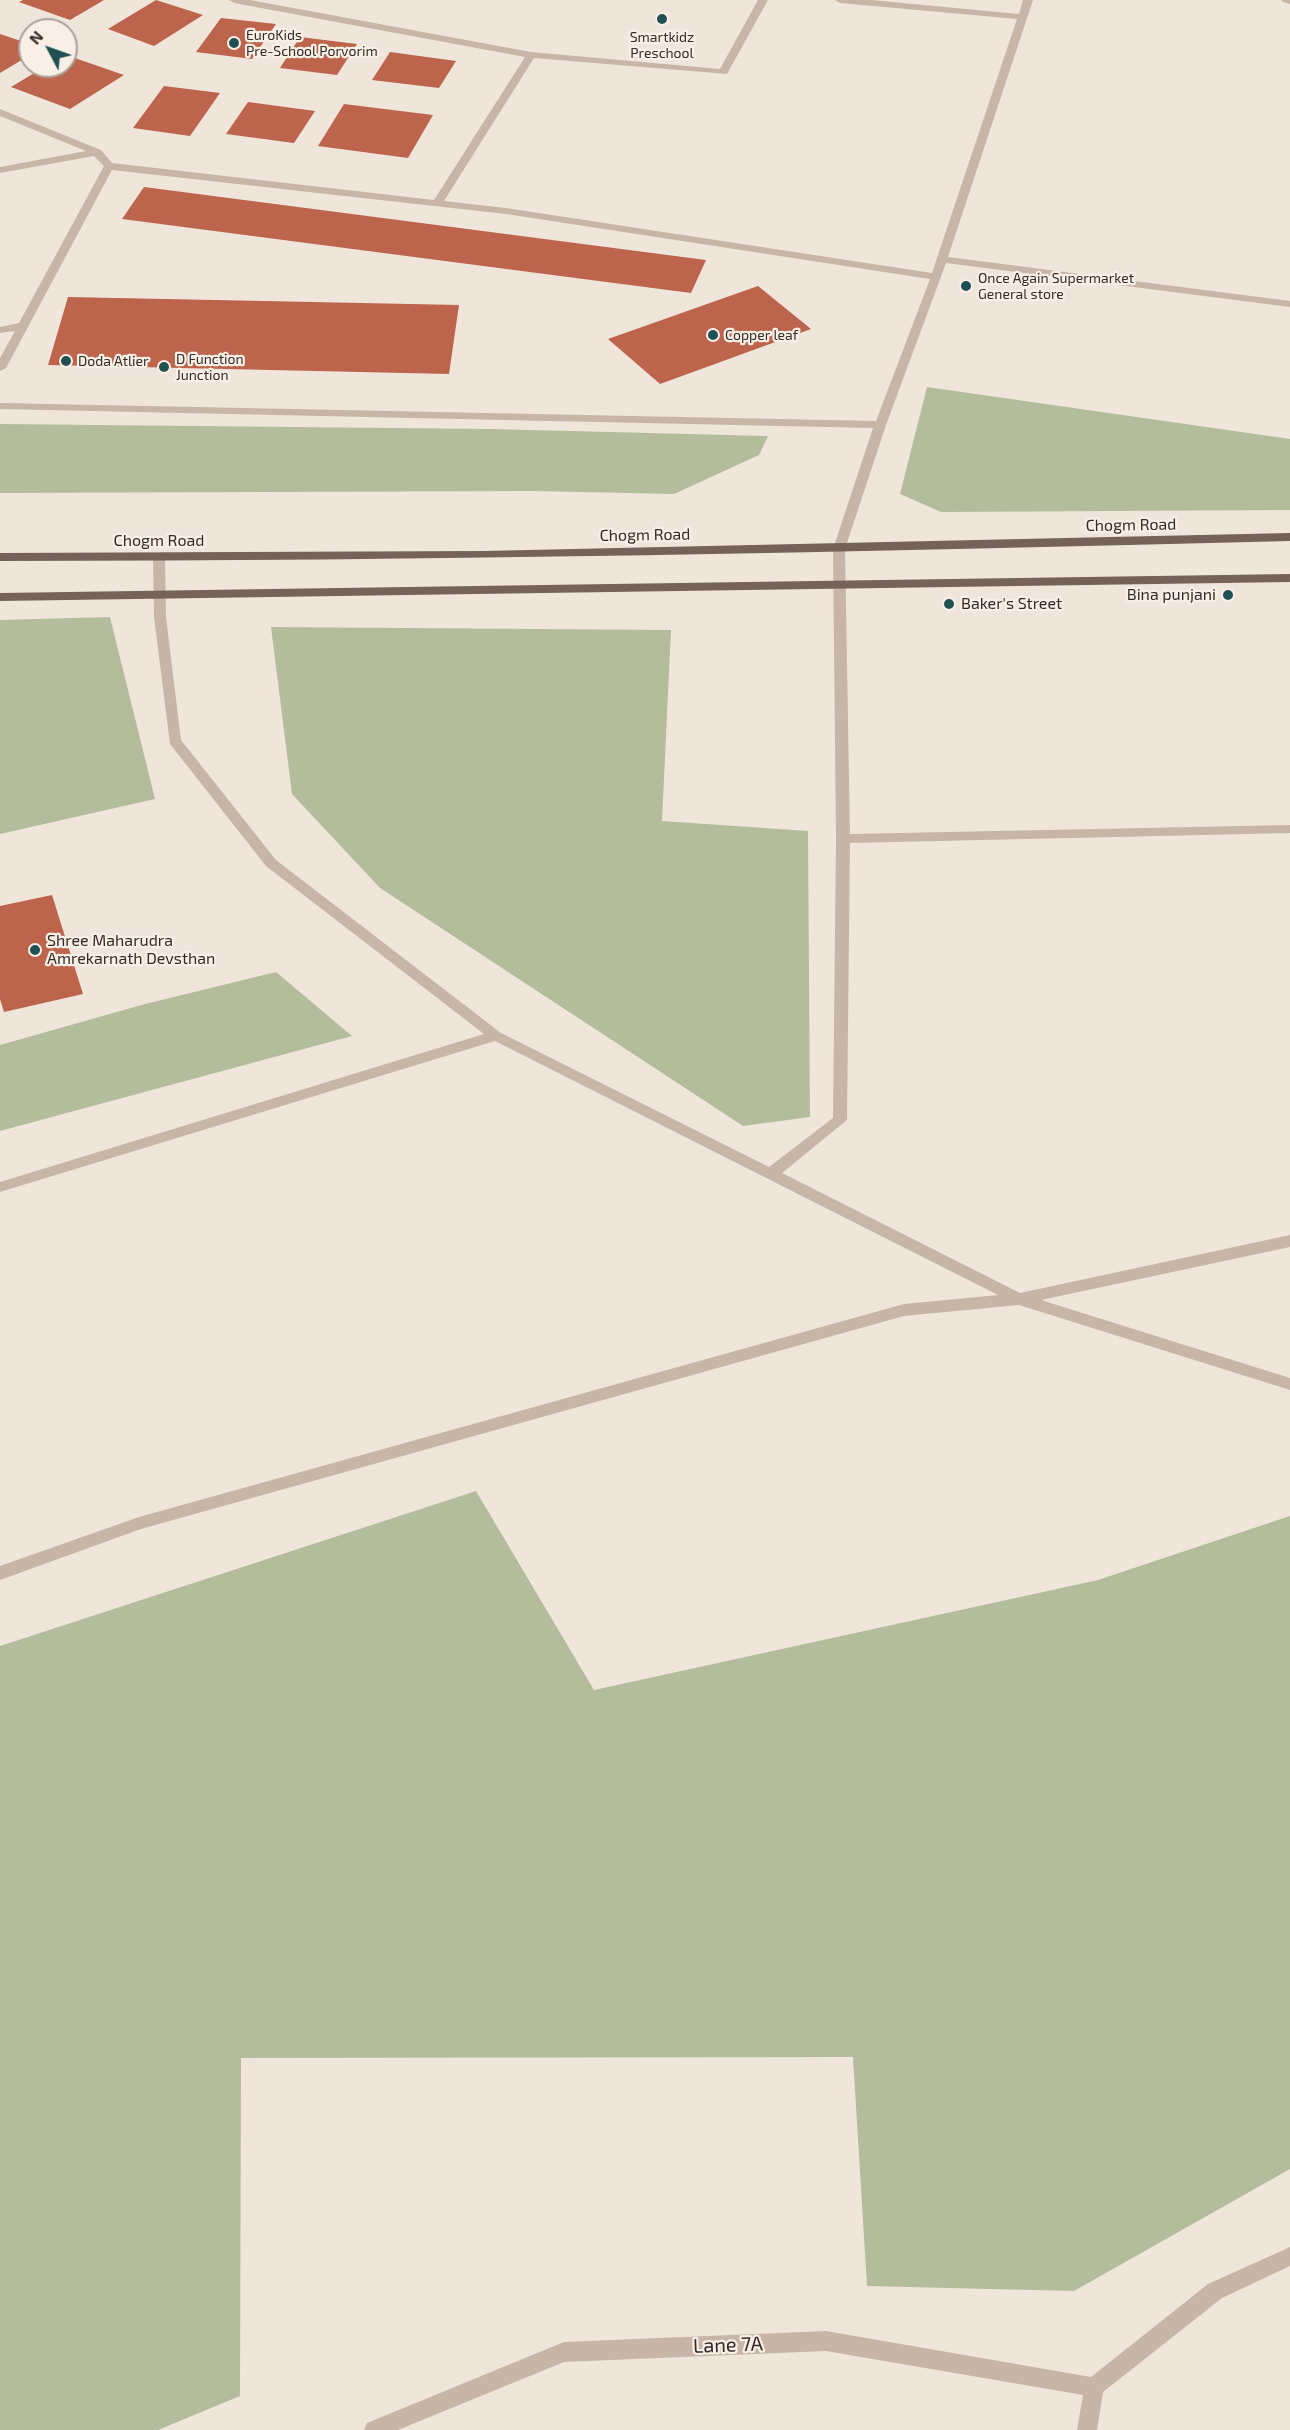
<!DOCTYPE html>
<html>
<head>
<meta charset="utf-8">
<style>
  body { margin:0 }
  #map { position:relative; width:1290px; height:2430px; overflow:hidden; background:#f0e5db; font-family:"Exo 2",sans-serif }
  canvas { display:block }
  .north { position:absolute; left:18px; top:18px; width:60px; height:60px; box-sizing:border-box; background:#f8efe7; border:2px solid #aaa19b; border-radius:50%; rotate:311deg; font-size:16px; font-weight:700; line-height:24px; text-align:center; color:#342b28 }
  .north::after { content:''; display:block; margin:auto; width:21px; height:27px; background:#215052; clip-path:polygon(50% 0,100% 100%,50% 72%,0 100%) }
</style>
</head>
<body>
<div id="map">
<canvas width="1290" height="2430"></canvas>
<div class="north">N</div>
</div>
<script>
const context = document.querySelector('canvas').getContext('2d');
context.lineJoin = 'round';
function paint(path, color) { context.fillStyle = color; context.fill(path, 'evenodd'); }
function stroke(path, color, width, dash) { context.strokeStyle = color; context.lineWidth = width; context.lineCap = dash ? 'butt' : 'round'; context.setLineDash(dash || []); context.stroke(path); }
function label(font, color, halo, rows, align = 'center') {
  context.font = font + ' "Exo 2",sans-serif'; context.lineWidth = 4.5; context.setLineDash([]); context.textBaseline = 'middle'; context.strokeStyle = halo; context.fillStyle = color; for (const [text, x, y, turn = 0] of rows) {
    context.save(); context.translate(x, y); context.rotate((+turn || 0) * Math.PI / 180); context.textAlign = isNaN(turn) ? turn : align; if (halo) context.strokeText(text, 0, 0); context.fillText(text, 0, 0); context.restore();
  }
}
const green = new Path2D(`
  M927,387L1290,439V510L941,512L900,494Z
  M0,424L490,429L768,436L759,455L674,494L533,491L0,493Z
  M110,617L155,799L0,834V620Z
  M271,627L671,630L662,821L808,831L810,1117L743,1126L380,888L292,794Z
  M276,972L352,1036L0,1131V1045L145,1004Z
  M476,1491L594,1690L1098,1580L1290,1516V2169L1074,2291L867,2286L853,2057L241,2058L240,2396L158,2430H0V1646Z`);
const building = new Path2D(`
  M23,0H104L70,20L19,2Z
  M156,0L203,15L154,46L108,29Z
  M221,18L276,24L252,59L196,52Z
  M0,34L30,44V55L0,73Z
  M300,37L357,44L337,75L280,68Z
  M390,52L456,61L439,88L372,80Z
  M66,55L124,75L70,109L11,87L46,66H66Z
  M164,86L220,93L190,136L133,128Z
  M248,102L315,111L294,143L226,134Z
  M344,104L433,115L408,158L318,146Z
  M144,187L706,260L691,293L122,219Z
  M758,286L811,329L660,384L608,339Z
  M68,297L459,305L449,374L48,365Z
  M52,895L83,994L4,1012L0,999V906Z`);
const minor = new Path2D(`
  M229,0H250L531,52L720,69L758,0H768L727,74L534,58L444,201L506,208L932,273L1017,19L840,3L835,0H871L1019,14L1023,0H1033L948,257L1290,301V307L946,263L886,425L845,549L850,834L1290,825V833L850,843L847,1120L782,1173L1020,1293L1290,1235V1247L1041,1300L1290,1378V1390L1019,1305L904,1316L141,1529L0,1580V1566L139,1517L904,1304L998,1295L495,1041L0,1192V1182L484,1034L266,866L170,744L154,617L153,558L159,554L165,558L166,617L181,740L276,860L501,1033L769,1167L833,1118L836,839L833,549L873,428L0,409V403L876,421L930,279L506,214L112,170L6,368L0,371V358L15,331L0,333V327L19,323L104,166L94,156L0,173V167L86,151L0,116V109L101,150L112,163L434,200L525,57L234,3Z
  M1281,0H1290V4L1283,2Z
  M1290,2247V2266L1222,2298L1103,2392L1097,2430H1077L1083,2395L826,2351L564,2362L398,2430H364L367,2423L564,2342L826,2331L1091,2377L1208,2284Z`);
const major = new Path2D(`
  M1290,533V541C860,552 430,561 0,561V553L484,551Z
  M1290,574V582L0,601V593Z`);
const markers = [
  [662,19,6,"#215052"],
  [234,43,6,"#215052"],
  [966,286,6,"#215052"],
  [713,335,6,"#215052"],
  [66,361,6,"#215052"],
  [164,367,6,"#215052"],
  [1228,595,6,"#215052"],
  [949,604,6,"#215052"],
  [35,950,6,"#215052"]
];
const farPoinames = [
  ["EuroKids",246,35],
  ["Pre-School Porvorim",246,51],
  ["Smartkidz",662,37,"center"],
  ["Preschool",662,53,"center"],
  ["Once Again Supermarket",978,278],
  ["General store",978,294],
  ["Copper leaf",725,335],
  ["D Function",176,359],
  ["Junction",176,375],
  ["Doda Atlier",78,361]
];
const streetNames = [
  ["Chogm Road",1131,525,-1],
  ["Chogm Road",645,535,-1],
  ["Chogm Road",159,541]
];
const poiNames = [
  ["Bina punjani",1216,595,"right"],
  ["Baker's Street",961,604],
  ["Shree Maharudra",47,941],
  ["Amrekarnath Devsthan",47,959]
];
const nearStreetnames = [
  ["Lane 7A",728,2345,-2]
];
paint(green, '#b3bd9c');
paint(building, '#bc644c');
paint(minor, '#c7b5a8');
paint(major, '#75625a');
for (const [x, y, r, color] of markers) { const dot = new Path2D(); dot.arc(x, y, r, 0, 2 * Math.PI); context.fillStyle = color; context.fill(dot); stroke(dot, '#f8efe7', 2); }
label('14px', '#342b28', '#f8efe7', farPoinames, 'left');
label('16px', '#342b28', '#f8efe7', streetNames);
label('16px', '#342b28', '#f8efe7', poiNames, 'left');
label('20px', '#342b28', '#f8efe7', nearStreetnames);
</script>
</body>
</html>
